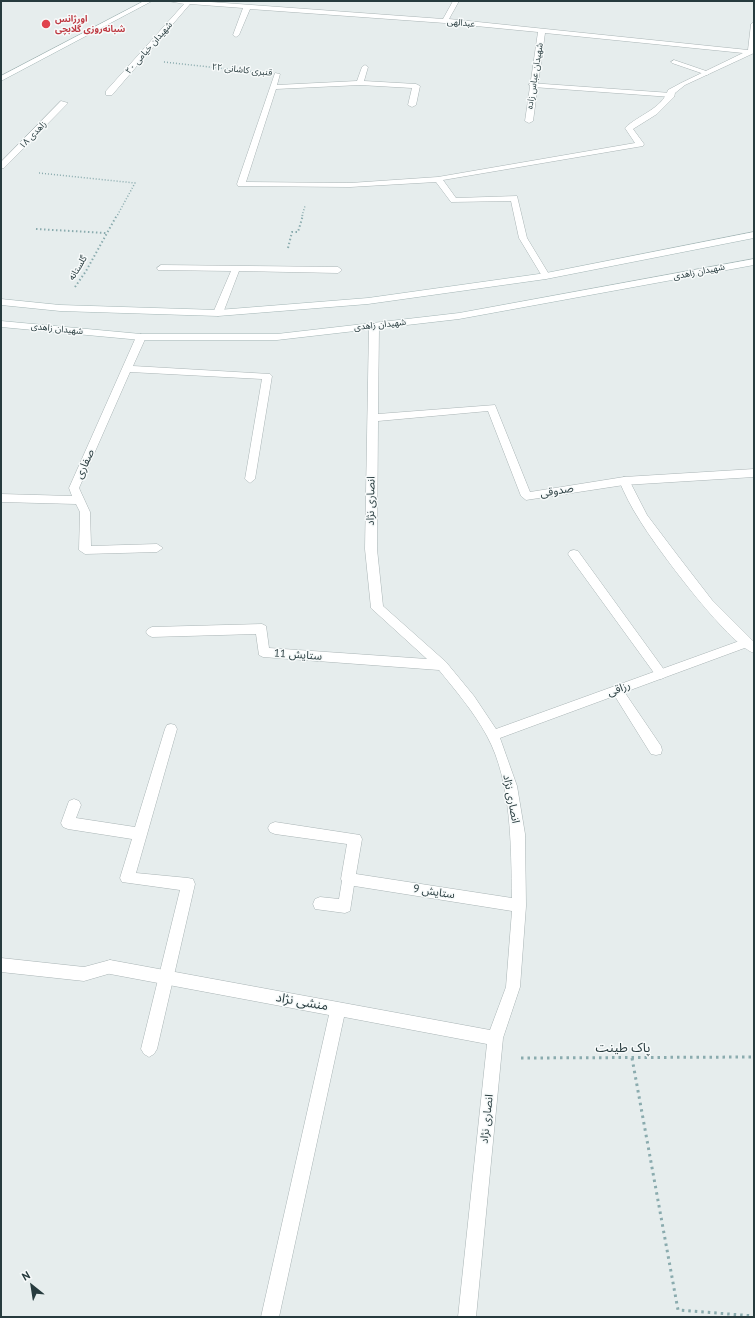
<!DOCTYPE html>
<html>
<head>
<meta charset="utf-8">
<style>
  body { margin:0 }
  #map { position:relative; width:755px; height:1318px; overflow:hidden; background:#e6eded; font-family:"PT Sans",sans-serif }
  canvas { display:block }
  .frame { position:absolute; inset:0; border:2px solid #273b3e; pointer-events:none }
  .north { position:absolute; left:12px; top:1266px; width:40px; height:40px; -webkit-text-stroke:3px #f7fafa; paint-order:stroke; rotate:330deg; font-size:11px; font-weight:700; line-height:16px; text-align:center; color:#273b3e }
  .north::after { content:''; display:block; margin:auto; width:14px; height:18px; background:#273b3e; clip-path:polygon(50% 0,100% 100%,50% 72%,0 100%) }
</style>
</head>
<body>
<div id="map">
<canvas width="755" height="1318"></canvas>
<div class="frame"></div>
<div class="north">N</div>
</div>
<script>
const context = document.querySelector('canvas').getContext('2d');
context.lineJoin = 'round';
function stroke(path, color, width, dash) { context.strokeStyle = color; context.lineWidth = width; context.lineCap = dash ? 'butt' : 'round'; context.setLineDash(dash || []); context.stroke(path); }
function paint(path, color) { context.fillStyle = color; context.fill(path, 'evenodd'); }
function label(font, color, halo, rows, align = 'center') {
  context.font = font + ' "PT Sans","Noto Sans Arabic",sans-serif'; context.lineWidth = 3; context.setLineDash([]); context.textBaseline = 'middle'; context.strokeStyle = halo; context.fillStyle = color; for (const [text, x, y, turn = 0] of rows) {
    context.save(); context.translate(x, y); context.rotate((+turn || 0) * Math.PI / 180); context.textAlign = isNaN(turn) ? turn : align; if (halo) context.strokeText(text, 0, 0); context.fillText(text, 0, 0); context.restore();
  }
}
const pathFar2 = new Path2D(`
  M164,62L255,72
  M39,173L135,183L117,216
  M302,216L305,206`);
const pathFar1 = new Path2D(`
  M36,229L106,233
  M288,248L292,232H298L303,215
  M75,287L86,271L117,215`);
const path = new Path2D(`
  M521,1058L754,1057
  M632,1058L678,1310L754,1316`);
const lane = new Path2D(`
  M674,60L709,72L710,73L707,75L672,63L671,62Z
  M530,83L671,93L675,95L671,97L533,87L529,85Z
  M161,265L338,267L342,270L338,273L239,271L223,313L218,316L213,313L231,271L158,270L157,268Z
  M624,477L628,478L647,515L678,556L712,600L754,642V653C728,644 655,546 639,519C631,507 625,494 619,481Z
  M574,550L578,551L665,671L667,674L665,677L661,679L657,677L570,557L568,554L570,551Z
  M617,685L621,687L661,746L662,750L661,754L656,755L651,754L613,693L611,690L613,687Z
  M171,724L175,725L177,729L136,873L188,878L193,879L195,884L157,1049L154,1054L149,1057L144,1054L141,1049L180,890L122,882L120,878L132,839L68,829L63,827L61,823L69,801L74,799L79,801L81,805L76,818L135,827L165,729L167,725Z
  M348,873L353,875L355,879L350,911L345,913L315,909L313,904L315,899L320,897L339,899L343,875Z
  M1,958L84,967L110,960L115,962L117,967L115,972L84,981L1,972Z`);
const street = new Path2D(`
  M168,1H197L443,19L453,1H459L449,19L748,50L751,24L754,22V53L685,85L675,93L674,97L657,114L633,129L644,144L643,146L443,180L456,198L517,196L527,238L550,276L546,279L542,276L519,238L511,201L451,202L436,182L350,187L238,186L237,184L275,73L280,74L277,85L357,81L362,67L365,65L368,67L364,81L416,84L420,86L416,105L412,107L408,105L412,88L360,85L276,89L246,182L350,183L438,177L635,143L625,128C638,115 662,109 668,90L681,83L743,53L545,33L533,121L529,123L525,121L538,32L445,23L250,9L239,35L236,37L233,35L243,8L190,4L112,95H106V91L184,4Z
  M61,101L68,103L4,168H1V162Z
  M374,323L379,326L378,414L495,405L530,492L624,477L754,469V477L624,485L526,500L521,496L488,411L378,421L377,549L383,606L446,662L474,696L496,729L742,640H750L752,643L750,646L500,738L517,786L525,834L526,906L520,987L503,1038L476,1317H458L487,1044L344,1017L279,1317H261L329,1015L110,974L105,972L103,967L105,962L110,960L490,1030L506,987L512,911L348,885L343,883L341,879L347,844L275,834L270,832L268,828L270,824L275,822L360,835L362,839L356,874L512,898C511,847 512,782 487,736C474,712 456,691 439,670L263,657L259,655L256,634L152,637L148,635L146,632L148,629L152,627L262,624L266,626L269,648L427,659L371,608L365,549L369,326Z
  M141,334L146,337L133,366L270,374L272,376L255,479L250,483L245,479L262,379L130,372L79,488L90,512L91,546L157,544L163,548L157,552L85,554L79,550L80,512L76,504L1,502V494L72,496L69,488L136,337Z`);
const secondary = new Path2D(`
  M144,1H152L1,81V76Z
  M754,232V238L546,279L368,304L218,316L60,311L1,305V299L60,305L218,310L368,298L546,273Z
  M754,259V265L459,319L277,340H141L1,327V321L141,334H277L459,313Z`);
const markers = [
  [46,24,5,"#e0444e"]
];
const farHealthnames = [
  ["اورژانس",55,19],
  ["شبانه‌روزی گلابچی",55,29]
];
const farStreetnames = [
  ["عبدالهی",461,23,5],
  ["شهیدان خیامی ۲۰",149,48,-49],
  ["قنبری کاشانی ۲۲",242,70,6],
  ["شهیدان عباس زاده",535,76,-81],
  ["زاهدی ۱۸",33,135,-46],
  ["گلستانه",78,268,-59],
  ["شهیدان زاهدی",699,272,-11],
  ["شهیدان زاهدی",380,325,-6],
  ["شهیدان زاهدی",57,329,6]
];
const streetNames = [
  ["صفاری",85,464,-66],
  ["صدوقی",557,491,-9],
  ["انصاری نژاد",371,501,-89],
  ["ستایش 11",298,655,4],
  ["رزاقی",619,689,-20],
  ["انصاری نژاد",511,799,79],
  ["ستایش 9",434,892,9],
  ["انصاری نژاد",487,1119,-84]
];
const nearStreetnames = [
  ["منشی نژاد",302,1002,10],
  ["پاک طینت",623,1048]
];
stroke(lane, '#a9b4b5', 1);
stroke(street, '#a9b4b5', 1);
stroke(secondary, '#a3b5b5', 1);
stroke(pathFar2, '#8aabae', 1.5, [1, 2]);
stroke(pathFar1, '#8aabae', 2, [1.5, 2.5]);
stroke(path, '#8aabae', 3, [2.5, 4]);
paint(lane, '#fff');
paint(street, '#fff');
paint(secondary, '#fff');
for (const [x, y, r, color] of markers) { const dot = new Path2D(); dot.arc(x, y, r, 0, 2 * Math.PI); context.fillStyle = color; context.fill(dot); stroke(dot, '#f7fafa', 1.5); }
label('bold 9px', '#be3a42', '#f7fafa', farHealthnames, 'left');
label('9px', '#273b3e', '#f7fafa', farStreetnames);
label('11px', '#273b3e', '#f7fafa', streetNames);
label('13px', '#273b3e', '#f7fafa', nearStreetnames);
</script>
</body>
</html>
